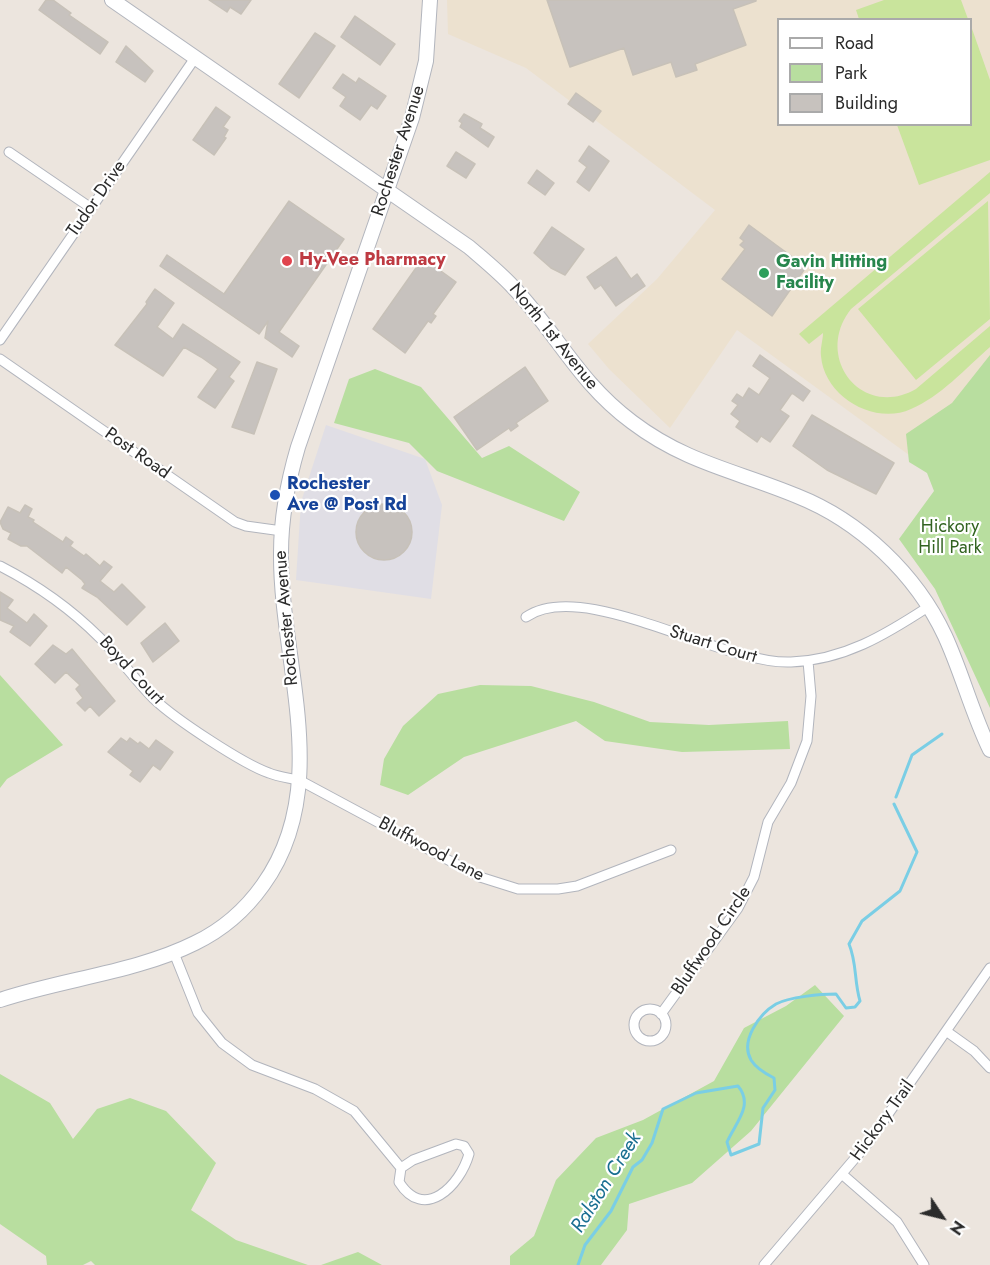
<!DOCTYPE html>
<html>
<head>
<meta charset="utf-8">
<style>
  body { margin:0 }
  #map { position:relative; width:990px; height:1265px; overflow:hidden; background:#ece5de; font-family:Jost,sans-serif }
  canvas { display:block }
  .legend { position:absolute; left:777px; top:18px; width:195px; height:108px; box-sizing:border-box; background:#fff; border:2px solid #aaa; margin:0; padding:8px 10px; list-style:none; font-size:18px; color:#2b2b2b }
  .legend li { display:flex; align-items:center; gap:12px; height:30px }
  .legend b { width:30px; border:2px solid #aaa }
  .north { position:absolute; left:912px; top:1187px; width:60px; height:60px; -webkit-text-stroke:4px #fff; paint-order:stroke; rotate:125deg; font-size:16px; font-weight:700; line-height:24px; text-align:center; color:#2b2b2b }
  .north::after { content:''; display:block; margin:auto; width:21px; height:27px; background:#2b2b2b; clip-path:polygon(50% 0,100% 100%,50% 72%,0 100%) }
</style>
</head>
<body>
<div id="map">
<canvas width="990" height="1265"></canvas>
<ul class="legend">
<li><b style="height:8px;background:#fff"></b>Road</li>
<li><b style="height:16px;background:#b8de9f"></b>Park</li>
<li><b style="height:16px;background:#c7c2be"></b>Building</li>
</ul>
<div class="north">N</div>
</div>
<script>
const context = document.querySelector('canvas').getContext('2d');
context.lineJoin = 'round';
function paint(path, color) { context.fillStyle = color; context.fill(path, 'evenodd'); }
function stroke(path, color, width, dash) { context.strokeStyle = color; context.lineWidth = width; context.lineCap = dash ? 'butt' : 'round'; context.setLineDash(dash || []); context.stroke(path); }
function label(font, color, halo, rows, align = 'center') {
  context.font = font + ' Jost,sans-serif'; context.lineWidth = 4.5; context.setLineDash([]); context.textBaseline = 'middle'; context.strokeStyle = halo; context.fillStyle = color; for (const [text, x, y, turn = 0] of rows) {
    context.save(); context.translate(x, y); context.rotate((+turn || 0) * Math.PI / 180); context.textAlign = isNaN(turn) ? turn : align; if (halo) context.strokeText(text, 0, 0); context.fillText(text, 0, 0); context.restore();
  }
}
const industrial = new Path2D(`
  M326,425L425,459L442,505L431,599L296,580L301,502Z`);
const education = new Path2D(`
  M447,0H990V410L942,479L737,330L670,428L609,369L588,344L657,279L715,210L526,68L448,34ZM778,20H970V124H778Z`);
const green = new Path2D(`
  M990,355V708L935,589L899,539L934,491L927,473L909,462L906,434L952,403Z
  M375,369L421,387L482,458L509,446L580,492L564,521L437,471L409,443L334,423L349,379Z
  M0,675L63,745L7,779L0,788Z
  M480,685L531,686L594,702L650,722L709,725L788,721L790,749L682,752L605,741L576,721L464,757L408,795L380,785L384,759L403,726L438,694Z
  M815,985L844,1016L751,1131L692,1183L629,1204L627,1230L601,1265H510V1256L534,1236L556,1180L596,1138L643,1120L714,1081L744,1028L786,1006Z
  M0,1074L50,1103L73,1139L97,1109L130,1098L166,1111L216,1163L191,1210L236,1240L308,1265H95L91,1261L83,1265H47L46,1256L0,1224Z
  M358,1252L382,1265H321Z`);
const pitch = new Path2D(`
  M884,0H961L968,19H859L856,10Z
  M971,26L990,80V160L919,185L897,125L970,124Z
  M990,172V193L851,309C813,357 862,420 916,389L990,326V347C966,368 940,397 911,409C874,426 824,396 821,356C820,348 823,340 823,333L809,344L799,334Z
  M988,201L990,319L916,380L858,309Z`);
const stream = new Path2D(`
  M896,797L912,755L942,734
  M578,1265L585,1245L611,1211L633,1167L642,1160L652,1143L663,1109L696,1093L738,1086C754,1105 736,1122 727,1142L731,1155L759,1144L763,1108L775,1090L774,1078C766,1074 756,1068 751,1060C740,1041 759,1014 776,1004C789,997 821,994 836,994L846,1008L855,1007L860,1001C854,981 857,963 849,944L862,921L900,891L917,852L894,804`);
const building = new Path2D(`
  M46,0H53L71,13L69,15L108,42L100,54L39,10Z
  M209,0H251L241,14L230,7L227,12Z
  M547,0H756V1L733,9L746,45L695,64L697,70L676,77L671,62L633,75L624,48L570,67Z
  M355,16L395,44L380,65L341,37Z
  M315,33L335,46L299,98L279,84Z
  M126,46L153,71L145,82L116,62Z
  M343,74L356,83L359,78L386,96L377,109L371,105L360,120L340,106L346,97L333,88Z
  M576,93L601,111L593,122L568,104Z
  M216,107L230,117L223,127L228,130L224,137L226,138L214,155L193,140Z
  M464,114L482,124L480,128L494,137L488,147L460,127L462,123L459,121Z
  M589,146L609,161L589,191L577,182L587,167L579,161Z
  M456,152L475,164L466,178L447,166Z
  M537,170L554,183L545,195L528,183Z
  M289,201L344,239L279,332L299,346L292,357L265,338L268,321L259,334L160,266L167,255L224,294Z
  M749,225L806,267L772,316L722,279L745,249L740,245L744,241L740,238Z
  M552,227L584,249L565,275L551,268L534,253Z
  M616,257L631,279L637,274L645,286L616,306L601,285L595,289L587,277Z
  M423,258L456,282L433,314L436,316L431,323L428,321L405,353L373,329Z
  M155,289L174,303L157,327L173,339L183,324L240,362L229,377L234,381L215,408L198,397L218,369L201,357L184,347L163,376L115,345L147,304L146,302Z
  M760,355L810,391L803,401L792,393L780,410L789,416L770,442L761,436L757,442L736,427L740,421L731,414L738,405L732,401L737,394L743,398L749,388L759,395L770,378L753,366Z
  M257,362L277,369L254,434L232,427Z
  M525,367L548,401L516,423L518,426L511,431L509,428L477,450L454,417Z
  M812,415L894,463L876,494L827,470L793,446Z
  M356 532a28 28 0 1 1 56 0a28 28 0 1 1-56 0Z
  M25,505L32,509L28,517L34,520L33,522L63,542L66,537L73,542L70,546L84,556L86,554L100,566L104,561L112,567L100,581L114,592L122,584L145,607L127,625L97,597L82,588L85,584L82,580L66,567L62,573L27,546H21L8,539L11,533L3,529L0,522L8,507L20,513Z
  M0,592L13,600L7,608L27,623L34,614L47,626L30,646L10,632L14,626L0,620Z
  M165,623L179,641L153,662L141,643Z
  M53,645L66,654L72,649L115,701L99,716L90,706L85,711L77,703L83,698L76,689L80,685L66,672L55,683L35,664Z
  M121,738L127,742L130,738L138,744L140,742L149,749L156,740L173,752L160,770L153,765L140,782L130,775L133,771L108,752Z`);
const minor = new Path2D(`
  M9,152L91,208
  M0,340L195,58
  M0,359L235,522L246,526L282,531
  M0,566C37,585 70,608 100,638C119,657 135,680 154,699C175,719 243,764 269,773C279,777 290,778 301,781L480,877L518,889H558L577,886L671,850
  M526,617C584,577 721,665 791,662C844,660 885,635 928,607
  M174,953L198,1013L222,1043L252,1065L315,1089L354,1111L401,1168
  M634 1025a16 16 0 1 1 32 0a16 16 0 1 1-32 0Z
  M661,1014L738,908L754,877L768,822L791,783L807,741L811,696L808,661
  M946,1031L974,1051L990,1068
  M456,1144L464,1146L469,1154C460,1186 424,1222 399,1182L401,1168L413,1160Z
  M843,1175L897,1222L924,1265
  M764,1265L868,1143L990,968`);
const secondary = new Path2D(`
  M112,0L469,247C484,260 499,272 513,287C557,333 578,382 632,422C686,463 737,471 797,496C860,521 916,574 945,636C962,673 972,713 990,750
  M0,1000C63,979 137,972 195,943C222,930 246,909 263,885C334,786 280,663 281,553C281,517 288,481 298,447L412,118L426,61L430,0`);
const markers = [
  [287,261,6,"#e0444e"],
  [764,273,6,"#2e9e5b"],
  [275,495,6,"#1a4fb4"]
];
const streetNames = [
  ["Rochester Avenue",399,151,-72],
  ["Tudor Drive",97,199,-55],
  ["North 1st Avenue",553,337,51],
  ["Post Road",137,454,35],
  ["Rochester Avenue",287,618,-95],
  ["Stuart Court",713,645,17],
  ["Boyd Court",131,671,47],
  ["Bluffwood Lane",431,850,28],
  ["Bluffwood Circle",712,941,-56],
  ["Hickory Trail",883,1121,-54]
];
const healthNames = [
  ["Hy-Vee Pharmacy",299,261]
];
const leisureNames = [
  ["Gavin Hitting",776,263],
  ["Facility",776,284]
];
const transitNames = [
  ["Rochester",287,485],
  ["Ave @ Post Rd",287,506]
];
const parkNames = [
  ["Hickory",950,528],
  ["Hill Park",950,549]
];
const waterNames = [
  ["Ralston Creek",607,1183,-58]
];
paint(industrial, '#e0dee5');
paint(education, '#ece1cf');
paint(green, '#b8de9f');
paint(pitch, '#c9e49c');
stroke(stream, '#7acee5', 3);
paint(building, '#c7c2be');
stroke(building, '#c7c1b8', 1.5);
stroke(minor, '#b2b5bd', 11);
stroke(secondary, '#b2b5bd', 16);
stroke(minor, '#fff', 9);
stroke(secondary, '#fff', 14);
for (const [x, y, r, color] of markers) { const dot = new Path2D(); dot.arc(x, y, r, 0, 2 * Math.PI); context.fillStyle = color; context.fill(dot); stroke(dot, '#fff', 2); }
label('18px', '#2b2b2b', '#fff', streetNames);
label('bold 18px', '#be3a42', '#fff', healthNames, 'left');
label('bold 18px', '#27864d', '#fff', leisureNames, 'left');
label('bold 18px', '#164399', '#fff', transitNames, 'left');
label('18px', '#326320', '#fff', parkNames);
label('italic 20px', '#186e91', '#fff', waterNames);
</script>
</body>
</html>
